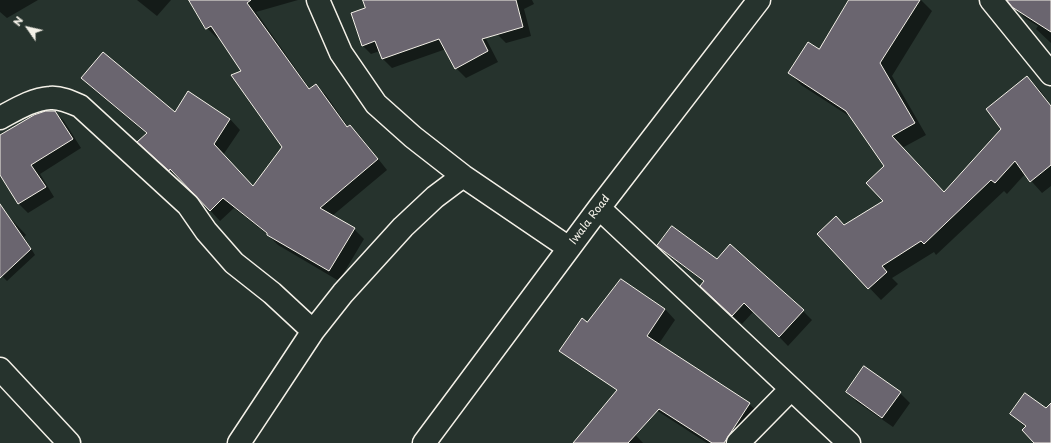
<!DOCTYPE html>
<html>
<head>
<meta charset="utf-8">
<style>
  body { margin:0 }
  #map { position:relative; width:1051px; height:443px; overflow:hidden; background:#26332d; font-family:"Playpen Sans",sans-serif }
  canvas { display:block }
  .north { position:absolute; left:8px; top:8px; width:40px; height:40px; -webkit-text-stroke:3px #26332d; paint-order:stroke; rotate:304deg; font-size:11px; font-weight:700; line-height:16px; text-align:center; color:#f4f1e8 }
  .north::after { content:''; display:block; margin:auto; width:14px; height:18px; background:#f4f1e8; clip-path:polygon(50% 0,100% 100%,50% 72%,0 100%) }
</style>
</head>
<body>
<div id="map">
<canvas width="1051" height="443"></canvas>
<div class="north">N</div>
</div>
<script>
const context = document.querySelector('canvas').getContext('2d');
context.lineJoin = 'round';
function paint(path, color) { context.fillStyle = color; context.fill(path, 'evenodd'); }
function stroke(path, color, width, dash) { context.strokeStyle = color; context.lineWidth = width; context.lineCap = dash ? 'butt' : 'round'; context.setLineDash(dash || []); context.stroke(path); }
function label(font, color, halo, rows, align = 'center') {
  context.font = font + ' "Playpen Sans",sans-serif'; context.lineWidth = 3; context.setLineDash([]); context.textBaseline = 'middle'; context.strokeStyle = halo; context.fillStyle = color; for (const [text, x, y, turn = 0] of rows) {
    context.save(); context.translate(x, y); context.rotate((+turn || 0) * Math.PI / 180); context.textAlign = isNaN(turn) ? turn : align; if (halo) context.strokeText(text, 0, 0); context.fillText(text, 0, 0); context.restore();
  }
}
const shadow = new Path2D(`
  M0,0H38L7,18L0,12Z
  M137,0H171L157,16Z
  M190,0H298L256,12L310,89L316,85L326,95L348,127L350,126L360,136L387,170L332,216L354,229L364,239L339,281L278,245L267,234L234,208L220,221L181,179L180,180L149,152L147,134L92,88L82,78L175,113L230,119L240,130L223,155L253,187L283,147L243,71L219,37L217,38L207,28Z
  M364,0H438L484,35L498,62L466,78L456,68L446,49L392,68L383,59L380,51L371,54L362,45L367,8Z
  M482,0H532L534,4L524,9L531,36L506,43L497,34Z
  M850,0H921L932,11L892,76L926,135L902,148L944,193L1003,129L1027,78L1039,89L1051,105V186L1042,193L1025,174L1007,194L1004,191L936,255L934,252L892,278L898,284L881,300L818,234L844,226L885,201L886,166L852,118L801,85L789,73L819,50Z
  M1008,0H1051V43L1036,29L1038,26L1025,18Z
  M55,112L64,121L81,148L40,174L54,197L28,213L19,204L0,173V137Z
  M2,209L26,235L24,237L35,255L7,281L0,274V211Z
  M659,246L803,311L812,320L788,346L754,311L742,324L710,295L704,282L668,255Z
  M665,309L675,320L658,345L749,404L760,414L741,443H707L574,357Z
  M847,391L900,393L910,403L893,427L857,402Z
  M1051,405V443H1036L1026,428L1011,414L1046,410Z
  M616,414L643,443H586Z`);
const building = new Path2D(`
  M189,0H251L247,3L309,89L316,84L347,127L350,125L378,159L320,208L355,228L329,271L267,235V233L223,198L210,211L170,169L169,171L137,142L147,133L81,78L103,52L175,112L188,91L230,119L214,144L253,186L282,147L231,75L241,71L211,26L206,29Z
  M363,0H516L523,27L482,39L488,51L455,69L439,39L382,59L375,41L362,46L351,13L365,8Z
  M849,0H920L880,63L915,123L892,136L944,192L1001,129L986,109L1027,76L1051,106V165L1030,182L1015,161L995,183L991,180L924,244L921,241L882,266L887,272L868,289L817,234L836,216L844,225L883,201L866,183L884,166L846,111L788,73L808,42L819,49Z
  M1007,0H1051V32L1012,7Z
  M46,111H55L73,139L31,165L46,187L18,204L0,175V135L34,115Z
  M0,204L31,249L0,278Z
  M672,226L717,259L730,244L804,310L779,337L744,303L732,316L700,286L704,281L657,246Z
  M621,279L665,309L647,336L750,403L724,443H712L659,409L628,443H573L617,390L559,351L582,318L587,322Z
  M864,366L901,392L882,418L846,392Z
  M1025,393L1046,408L1051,403V443H1034L1022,430L1026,426L1010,414Z`);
const minor = new Path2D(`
  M318,0L341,53L376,104L413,137L463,176L569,248
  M991,0L1051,74
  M0,118C15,110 32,99 50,98C60,97 71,102 80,106L188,205L206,231L234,263L272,293L313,331
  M599,208L849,443
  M0,369L69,443
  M239,443L313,331L343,293L403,227L435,197L463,176
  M424,443L599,208L759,0
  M738,443L791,389`);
const streetNames = [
  ["Iwala Road",590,220,-53]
];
paint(shadow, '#0007');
paint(building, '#6a656f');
stroke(building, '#f4f1e8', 1);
stroke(minor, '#f4f1e8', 25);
stroke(minor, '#26332d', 22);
label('11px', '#f4f1e8', '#26332d', streetNames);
</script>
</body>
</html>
